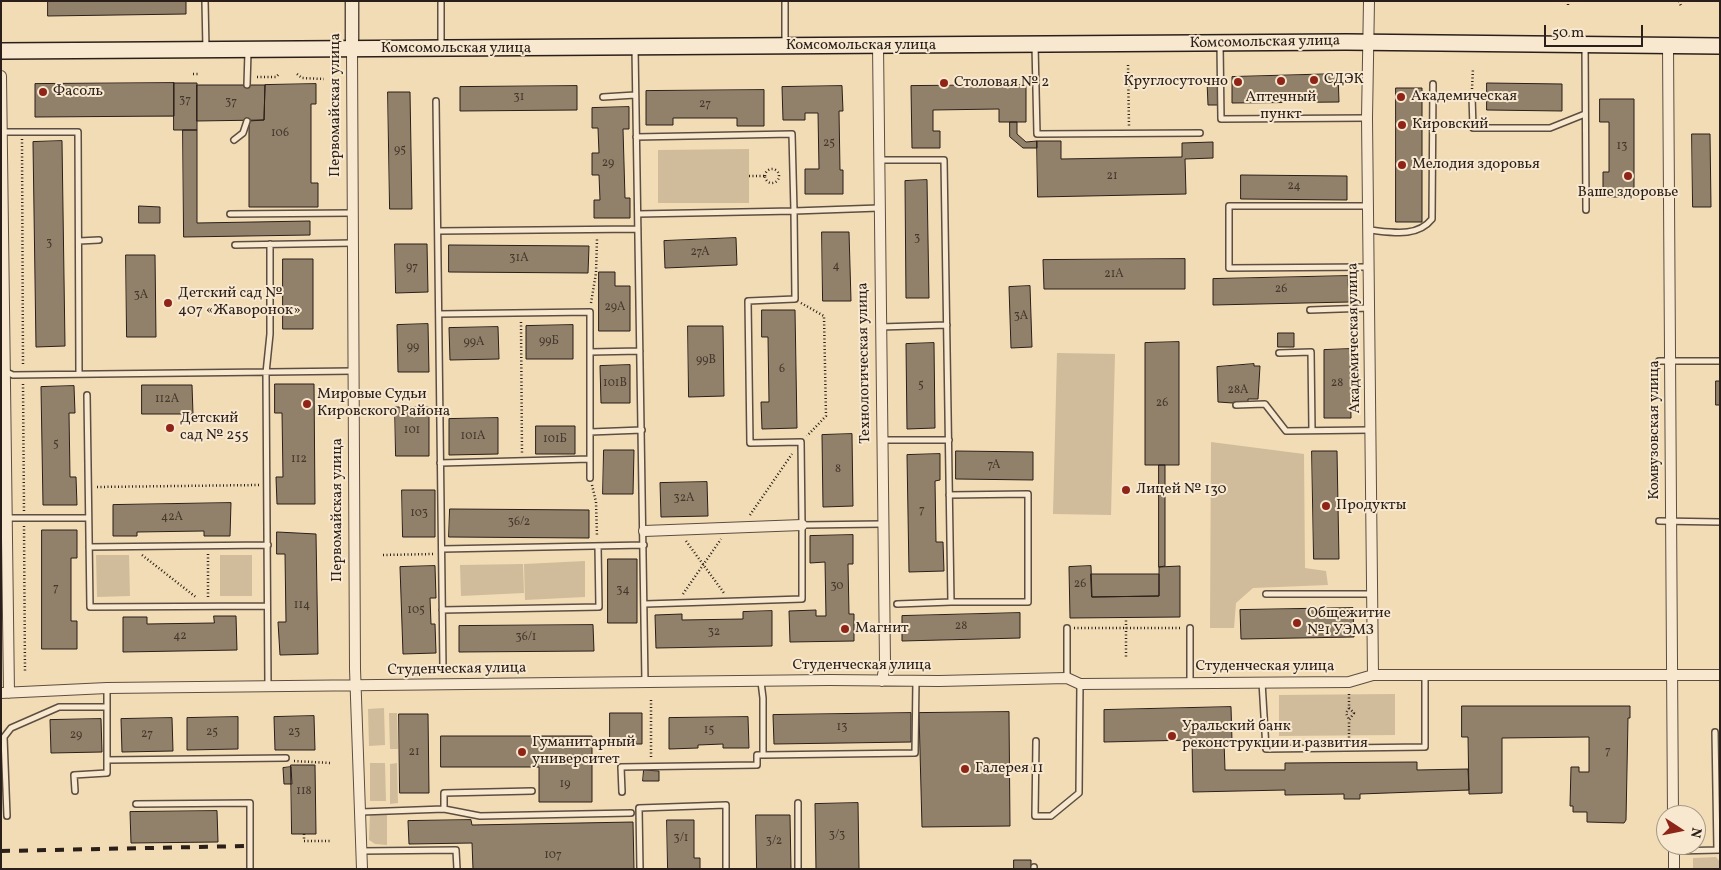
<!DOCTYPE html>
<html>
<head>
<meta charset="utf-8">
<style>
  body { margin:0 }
  #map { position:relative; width:1721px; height:870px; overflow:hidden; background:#f2dcb5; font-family:Vollkorn,serif }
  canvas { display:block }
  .frame { position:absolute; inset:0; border:2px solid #2a1f19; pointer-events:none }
  .north { position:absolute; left:1656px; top:805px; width:50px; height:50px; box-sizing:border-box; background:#f7e8cf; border:1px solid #a59886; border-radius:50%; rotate:101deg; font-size:14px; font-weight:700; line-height:20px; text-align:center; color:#2a1f19 }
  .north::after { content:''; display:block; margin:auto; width:18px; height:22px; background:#8f2418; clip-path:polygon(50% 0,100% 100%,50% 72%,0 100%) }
  .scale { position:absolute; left:1544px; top:25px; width:99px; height:22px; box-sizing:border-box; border:2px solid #2a1f19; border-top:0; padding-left:6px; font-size:15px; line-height:18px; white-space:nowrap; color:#2a1f19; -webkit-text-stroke:4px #f7e8cf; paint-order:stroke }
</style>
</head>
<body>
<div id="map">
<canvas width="1721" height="870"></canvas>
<div class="frame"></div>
<div class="north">N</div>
<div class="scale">50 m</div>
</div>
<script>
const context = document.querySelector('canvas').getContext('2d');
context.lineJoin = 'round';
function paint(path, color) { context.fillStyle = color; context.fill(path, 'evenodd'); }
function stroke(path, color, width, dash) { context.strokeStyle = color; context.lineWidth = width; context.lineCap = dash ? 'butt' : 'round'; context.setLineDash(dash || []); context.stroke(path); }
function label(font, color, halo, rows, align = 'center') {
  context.font = font + ' Vollkorn,serif'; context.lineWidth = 4; context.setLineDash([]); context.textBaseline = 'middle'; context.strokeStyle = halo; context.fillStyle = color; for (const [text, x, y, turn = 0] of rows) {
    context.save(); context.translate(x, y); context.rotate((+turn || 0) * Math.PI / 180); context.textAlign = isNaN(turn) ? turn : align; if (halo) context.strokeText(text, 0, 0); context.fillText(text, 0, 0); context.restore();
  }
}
const green = new Path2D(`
  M749,149V203H658V150Z
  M1057,353L1115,354L1111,515L1053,514Z
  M1211,442L1304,454L1305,568L1326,571L1328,585L1253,588L1236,603L1234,628H1210Z
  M96,555H129L130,596L97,597Z
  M220,555H252V596H220Z
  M585,561V597L525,600L524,564Z
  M523,564L524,593L461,596L460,565Z
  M1395,694V735L1279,736V695Z
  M384,708L385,745L369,746L368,709Z
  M389,713H397L398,749H390Z
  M370,763H385L386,801H370Z
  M397,763L398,803L390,804V764Z
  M370,813H387V845L375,844L369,840Z
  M1716,857L1720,862V869H1693V858Z`);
const building = new Path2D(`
  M48,1H186V14L48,16Z
  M1338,74L1339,102L1232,103V77Z
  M1218,80L1219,105H1208L1207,81Z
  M174,83V116L35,117V84Z
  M174,83H197V130H174Z
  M1487,83L1562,84V111L1487,110Z
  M316,84V104H311V183H318V207H249V121L264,120L265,85Z
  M197,85H265L264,120L197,121Z
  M1026,85V122H999V109L933,110V131H940V148H912L911,86Z
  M577,86V110L460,111V87Z
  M842,86L843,111H839L840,170H843V194H805V169H819L818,113H805V120H783L782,87Z
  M1396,88H1422V222H1396Z
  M764,90V126H737V118H673V125H646V91Z
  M388,92H410L412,209H390Z
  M1600,99H1634V197H1603V172H1609V122H1600Z
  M629,107V129H623L625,198H630V218H594V200H600L599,175H592V153H599L598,128H592V108Z
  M1010,122H1017V134L1026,142L1037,141V148H1023L1010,137Z
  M183,130H197V223L310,221V235L184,237Z
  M1692,134H1710L1711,207H1693Z
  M62,141L65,346L36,347L33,142Z
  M1037,141H1061V159L1182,157V143L1213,142V158L1185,159L1186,194L1038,197Z
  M1241,175L1347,176V200L1241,199Z
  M927,180L929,298H906L905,181Z
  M139,206L160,207V223H139Z
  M822,232H849L851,301H823Z
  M736,238L737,265L665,268L664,241Z
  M395,244H427L428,292L396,293Z
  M449,245L589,246L588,273L449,272Z
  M126,255H155L156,337H127Z
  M283,259H313V329H283Z
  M1185,259V289H1044L1043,260Z
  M599,272H615V286H630V331H599Z
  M1348,276L1349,302L1213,305V279Z
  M1030,286L1032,347L1011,348L1009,287Z
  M762,310H795L797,428L762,429L761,402H769L768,337H762Z
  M428,324L429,372H398L397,325Z
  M573,325V359H526V326Z
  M688,326H723L724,396L689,397Z
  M498,327L499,359L450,360L449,328Z
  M1278,333H1294V347H1278Z
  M1179,342V465H1145V343Z
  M934,343L935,428L907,429L906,344Z
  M1350,349L1351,418H1324V350Z
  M1254,364V366H1260L1258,399H1248V404L1218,402L1217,367Z
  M630,365V403H601L600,366Z
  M1716,381H1720V405H1716Z
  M275,384H314L315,504H277L276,477H283L282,413H275Z
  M142,385H192L193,414H142Z
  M74,386L75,413H69L70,477H76L77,505H43L41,387Z
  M395,407H429V456H396Z
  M498,418V454L449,455V419Z
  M536,426H575V454H536Z
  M852,434L853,506L823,507L822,435Z
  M604,450H634L633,494H603Z
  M956,451L1033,452V480L956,479Z
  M1312,451H1337L1339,559H1314Z
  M940,454V480L935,481L936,542H943L944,571L909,572L907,455Z
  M1159,465H1165V566L1159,567Z
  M707,482L708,516L661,517L660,483Z
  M402,490H435V537H403Z
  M231,503L230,536H204V531L137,532V536H113V505Z
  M450,509L589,510V538L449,537Z
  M42,530H77V558H71V621H77V649H42Z
  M277,532L316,534L318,654L280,655L278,622H286L285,554H277Z
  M853,535V564H848L849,614H854V641L790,642L789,611L816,610V616H826L825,562L810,563V536Z
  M608,559H637V623H608Z
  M435,566L436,598H430L431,624H435L436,653L403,654L400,567Z
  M1091,566L1092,597L1159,596V567L1180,566V617L1070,618L1069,567Z
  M1091,574H1159V596L1092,597Z
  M1353,608L1354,637L1241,639L1240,610Z
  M772,611V646L656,648L655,615L682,614V620L743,619V612Z
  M1020,613V638L902,641V616Z
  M214,616H236L237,650L123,652V617H147V624L214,623Z
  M593,625L594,651L459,652V626Z
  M1462,706H1630V718H1628L1626,820L1624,823L1587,822V812H1573V806H1570L1571,767H1579V772H1589V737L1502,738V793L1469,794L1468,737H1462Z
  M1231,707L1232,741H1224L1225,770H1285V763L1417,762V770L1468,769L1469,790L1360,794V799H1344V794L1285,795V790L1193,792L1192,740L1104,742V710Z
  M1009,712L1010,826L922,827L919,713Z
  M610,713H642V744H610Z
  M911,713V742L774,744L773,715Z
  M399,714H428L429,793H400Z
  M314,716L315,750H275L274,717Z
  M238,717V749L187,750V718Z
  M748,717L749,748H723V744L698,745V748L669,749V718Z
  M172,718L173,751L122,752L121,719Z
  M101,719L102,752L51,753L50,720Z
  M441,736H592V802H539V767H441Z
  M291,765H315L316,834H292Z
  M291,767L292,784H284L283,768Z
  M644,770L659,771V781H643Z
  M858,803L859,869H816L815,804Z
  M217,811L218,842L131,843L130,812Z
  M756,815H790L791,869H757Z
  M471,820L472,825L633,822L634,869H473L472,843L409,844L408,821Z
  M667,820H694V858H700V869H668Z
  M1014,860H1031V869H1014Z`);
const path = new Path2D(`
  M1679,1L1681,6
  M1568,5V1
  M1128,65L1129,126
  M193,74H200
  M297,74L302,78L324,79
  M257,77H276L279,74
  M1472,89L1473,68
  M22,139L23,366
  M765 176a7 7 0 1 1 14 0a7 7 0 1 1-14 0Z
  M749,176H765
  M591,303L596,273L597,239
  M801,303L824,316L826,416L807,436
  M521,322L522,454
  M23,384L24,511
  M592,485L596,502L597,537
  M97,487L259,485
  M750,515L792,454
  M24,526L25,672
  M686,541L724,593
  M142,555L197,598
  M383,555L434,554
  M683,594L721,539
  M208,597V553
  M1126,617V658
  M1074,628H1181
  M651,700V758
  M1349,708L1354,713L1349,720L1346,713L1349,708V694
  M1349,741V720
  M294,761L330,763
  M304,834V841H330`);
const service = new Path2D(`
  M205,1L206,49
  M441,1V46
  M785,1V43
  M1220,44L1221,119L1367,118
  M1035,45L1037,134L1200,133
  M1585,45L1586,210
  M635,48L645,682
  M247,85L248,52
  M1472,96L1473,128H1550L1585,114
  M603,97L635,95
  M436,101L443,668
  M2,132H78L79,374
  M636,137L792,134L794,211L879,208
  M234,140L243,133L247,121
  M878,160H944L951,602L897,604
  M1369,206H1229V268L1369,267
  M230,214L352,213
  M638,214L794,211L795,299L748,301L750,443L801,442L802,525
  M1369,230C1391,232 1417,238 1432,219L1433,84
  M438,231L638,229
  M79,241L99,240
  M235,245L353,243
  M1310,310L1369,308
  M439,314L590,312V478
  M880,327L947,325
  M590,352L640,351
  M1279,353L1311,352L1312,430
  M1659,361H1720
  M4,371L13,375L354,371
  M87,395L90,607L267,606
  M1236,405L1265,404L1286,431L1370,430
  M590,432L642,430
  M882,440H949
  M440,463L590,459
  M949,495L1028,494V602H951
  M8,518H88
  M1659,521L1720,522
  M89,547L268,545
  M442,549L644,545
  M1266,594H1373
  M645,604L802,599V525L882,524
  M442,610L599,607L598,546
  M1067,628V678
  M1190,628V682
  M761,682L763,698V755L915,753L916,680
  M1262,682L1266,749L1425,747V675
  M268,687L266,373L270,334V244
  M1715,732L1717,850
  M1036,741L1035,816H1051L1079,793L1080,684
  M107,760L286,758
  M75,791L74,775L107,773V688
  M622,792L621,767L757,765V755H763
  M136,804L250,803V869
  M444,809L480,816L631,813
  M361,812L444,809V793L532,791
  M7,816L4,737L11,728L59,707H107
  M362,851L456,850L457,869
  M1674,851L1719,850
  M1034,867V869
  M640,869L639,808L726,805V869
  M798,869V803`);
const minor = new Path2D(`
  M1369,1L1367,118L1373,675
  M878,45L885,663L882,681
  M1668,45L1673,815
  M352,49L355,669L362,869
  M1,76L9,693
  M644,531L802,525
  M1,693L107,688L829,680L939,681L1067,678L1080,684L1349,682L1373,675H1720
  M1674,845V869`);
const tertiary = new Path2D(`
  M352,1V49`);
const secondary = new Path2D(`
  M1,51L1346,42L1720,46`);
const rail = new Path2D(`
  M1,851L246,846`);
const markers = [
  [1314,80,5,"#8f2418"],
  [1281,81,5,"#8f2418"],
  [1238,82,5,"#8f2418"],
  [944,83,5,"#8f2418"],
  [43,92,5,"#8f2418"],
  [1401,97,5,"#8f2418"],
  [1402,125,5,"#8f2418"],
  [1402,165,5,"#8f2418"],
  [1628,176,5,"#8f2418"],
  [168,303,5,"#8f2418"],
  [307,404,5,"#8f2418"],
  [170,428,5,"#8f2418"],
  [1126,490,5,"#8f2418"],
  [1326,506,5,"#8f2418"],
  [1297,623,5,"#8f2418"],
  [845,629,5,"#8f2418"],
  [1172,736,5,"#8f2418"],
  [522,752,5,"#8f2418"],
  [965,769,5,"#8f2418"]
];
const numberNames = [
  ["31",519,98],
  ["37",185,101],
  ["37",231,103],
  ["27",705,105],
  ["106",280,134],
  ["25",829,144],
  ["13",1622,147],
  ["95",400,151],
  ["29",608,164],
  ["21",1112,177],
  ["24",1294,187],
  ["3",917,239],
  ["3",49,244],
  ["27А",700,253],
  ["31А",519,259],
  ["4",836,267],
  ["97",412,268],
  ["21А",1114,275],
  ["26",1281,290],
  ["3А",141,296],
  ["29А",615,308],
  ["3А",1021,317],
  ["99Б",549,342],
  ["99А",474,343],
  ["99",413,348],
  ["99В",706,361],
  ["6",782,370],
  ["101В",615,384],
  ["28",1337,384],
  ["5",921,386],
  ["28А",1238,391],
  ["112А",167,400],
  ["26",1162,404],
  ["101",412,431],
  ["101А",473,437],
  ["101Б",555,440],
  ["5",56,445],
  ["112",299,460],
  ["7А",994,466],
  ["8",838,470],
  ["32А",684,499],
  ["7",922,511],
  ["103",419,514],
  ["42А",172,518],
  ["36/2",519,523],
  ["26",1080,585],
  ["30",837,587],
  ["7",56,589],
  ["34",623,591],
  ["114",302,606],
  ["105",416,611],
  ["28",961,627],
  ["32",714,633],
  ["42",180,637],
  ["36/1",526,638],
  ["13",842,728],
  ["15",709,731],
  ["25",212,733],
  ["23",294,733],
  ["27",147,735],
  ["29",76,736],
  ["7",1608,752],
  ["21",414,753],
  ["19",565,785],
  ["118",304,792],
  ["3/3",837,836],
  ["3/1",681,839],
  ["3/2",774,842],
  ["107",553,856]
];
const streetNames = [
  ["Комсомольская улица",1265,43,-1],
  ["Комсомольская улица",861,46],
  ["Комсомольская улица",456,49],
  ["Первомайская улица",336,105,-90],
  ["Академическая улица",1355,338,-91],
  ["Технологическая улица",865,363,-91],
  ["Комвузовская улица",1655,430,-90],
  ["Первомайская улица",338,510,-90],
  ["Студенческая улица",862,666],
  ["Студенческая улица",1265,667],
  ["Студенческая улица",457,670,-1]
];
const poiNames = [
  ["СДЭК",1324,80],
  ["Круглосуточно",1228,82,"right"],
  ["Столовая № 2",954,83],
  ["Фасоль",53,92],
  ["Академическая",1411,97],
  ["Аптечный",1281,98,"center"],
  ["пункт",1281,115,"center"],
  ["Кировский",1412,125],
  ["Мелодия здоровья",1412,165],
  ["Ваше здоровье",1628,193,"center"],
  ["Детский сад №",178,294],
  ["407 «Жаворонок»",178,311],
  ["Мировые Судьи",317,395],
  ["Кировского Района",317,412],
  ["Детский",180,419],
  ["сад № 255",180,436],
  ["Лицей № 130",1136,490],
  ["Продукты",1336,506],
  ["Общежитие",1307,614],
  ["№1 УЭМЗ",1307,631],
  ["Магнит",855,629],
  ["Уральский банк",1182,727],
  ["реконструкции и развития",1182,744],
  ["Гуманитарный",532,743],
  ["университет",532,760],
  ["Галерея 11",975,769]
];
paint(green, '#d0bc9a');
paint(building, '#92816a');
stroke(building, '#2a1f19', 1);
stroke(service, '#5c4e40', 8);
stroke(minor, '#5c4e40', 12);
stroke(tertiary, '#5c4e40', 15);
stroke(secondary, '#2a1f19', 18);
stroke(path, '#2a1f19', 2.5, [1, 2.5]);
stroke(service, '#f7e8cf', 5);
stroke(minor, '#f7e8cf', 10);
stroke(tertiary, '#f7e8cf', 12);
stroke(secondary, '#f7e8cf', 15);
stroke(rail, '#2a1f19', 4, [9, 9]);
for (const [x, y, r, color] of markers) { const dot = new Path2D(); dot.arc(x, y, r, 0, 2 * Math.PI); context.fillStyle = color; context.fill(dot); stroke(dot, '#f7e8cf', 2); }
label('12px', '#44382d', null, numberNames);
label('15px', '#2a1f19', '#f7e8cf', streetNames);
label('15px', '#2a1f19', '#f7e8cf', poiNames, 'left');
</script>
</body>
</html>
